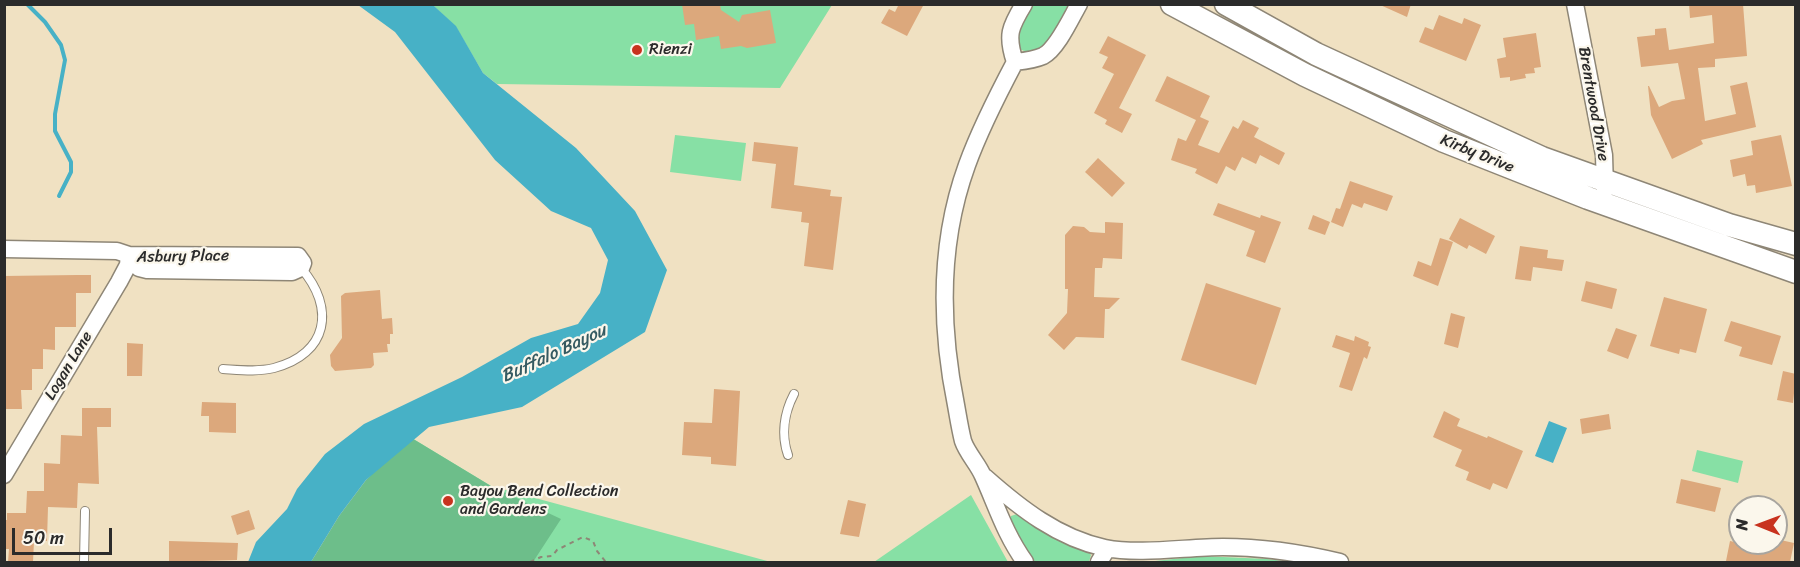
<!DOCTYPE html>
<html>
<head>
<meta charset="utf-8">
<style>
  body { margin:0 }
  #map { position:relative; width:1800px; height:567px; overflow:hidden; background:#f0e1c2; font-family:Sriracha,sans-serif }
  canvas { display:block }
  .frame { position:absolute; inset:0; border:6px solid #2b2b2b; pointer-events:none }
  .north { position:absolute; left:1728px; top:495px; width:60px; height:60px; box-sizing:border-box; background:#fbf7ec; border:2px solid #a8a59f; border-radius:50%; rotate:271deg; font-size:16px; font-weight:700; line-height:24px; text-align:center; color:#2b2b2b }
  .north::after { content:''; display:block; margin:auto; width:21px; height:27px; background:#c8321e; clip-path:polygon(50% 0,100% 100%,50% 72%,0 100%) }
  .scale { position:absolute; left:12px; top:528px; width:100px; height:27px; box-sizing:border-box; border:3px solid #2b2b2b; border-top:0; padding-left:8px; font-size:18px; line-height:21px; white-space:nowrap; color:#2b2b2b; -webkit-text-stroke:4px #fbf7ec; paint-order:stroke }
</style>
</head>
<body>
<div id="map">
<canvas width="1800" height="567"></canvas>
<div class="frame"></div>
<div class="north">N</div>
<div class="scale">50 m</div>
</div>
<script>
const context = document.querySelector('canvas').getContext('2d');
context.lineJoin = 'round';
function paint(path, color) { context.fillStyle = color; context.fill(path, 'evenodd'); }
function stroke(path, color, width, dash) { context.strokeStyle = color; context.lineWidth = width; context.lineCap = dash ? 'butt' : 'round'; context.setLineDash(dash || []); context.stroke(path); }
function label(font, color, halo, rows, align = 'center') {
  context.font = font + ' Sriracha,sans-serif'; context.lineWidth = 4.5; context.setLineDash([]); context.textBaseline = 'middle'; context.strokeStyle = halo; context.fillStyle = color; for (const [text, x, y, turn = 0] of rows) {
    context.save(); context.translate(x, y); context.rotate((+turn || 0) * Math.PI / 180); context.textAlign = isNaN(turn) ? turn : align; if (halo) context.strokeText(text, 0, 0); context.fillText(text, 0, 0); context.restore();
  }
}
const green = new Path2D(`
  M433,5H832L780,88L497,84L483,73L456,27Z
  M1033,5H1068C1059,21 1043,64 1018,48L1017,29Z
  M675,135L746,143L741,181L670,172Z
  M410,437L491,486L771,562H311Z
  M1697,450L1743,461L1738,483L1692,471Z
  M971,495L1008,562H874Z
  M1017,514L1057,539L1088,551L1091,555L1089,562H1035L1010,524L1011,516Z
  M1201,556L1267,559L1293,562H1146Z`);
const forest = new Path2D(`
  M410,437L491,486L561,519L533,562H311L339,516L366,480Z`);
const water = new Path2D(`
  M358,5H433L456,26L483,73L576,148L635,211L667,270L645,332L522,407L429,427L366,480L339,516L311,562H248L256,542L287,509L297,489L325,454L364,424L462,377L531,338L578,324L600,293L608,260L591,228L551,211L495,160L395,32Z
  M1549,421L1567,428L1553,463L1535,456Z`);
const stream = new Path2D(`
  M27,4L45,22L61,45L65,60L55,114V131L71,162V172L59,196`);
const building = new Path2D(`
  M682,4H720L721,10L739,22L742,15L770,10L776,43L747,48L741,46L721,49L719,36L696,40L694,24L685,25Z
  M899,4H924L907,36L881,23L889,9L895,12Z
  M1378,4H1411L1407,17Z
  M1689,4H1743L1747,56L1715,59V67L1698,68L1705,121L1736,114L1730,86L1747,82L1756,127L1701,140L1703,144L1672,159L1651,115L1648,86H1649L1659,107L1672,101L1685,99L1678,63L1641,67L1637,37L1655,35V29L1666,28L1669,50L1714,43L1712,15L1690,18Z
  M1439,15L1462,24L1464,18L1481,25L1466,61L1419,42L1425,27L1433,30Z
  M1536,33L1541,67L1534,68L1535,73L1525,74L1526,78L1510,81V77L1500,78L1497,59L1506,57L1503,38Z
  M1108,36L1146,55L1119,108L1132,114L1122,133L1105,124L1107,120L1094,113L1114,74L1102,68L1108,57L1099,53Z
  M1167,76L1210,96L1200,117L1209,121L1198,145L1219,153L1233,126L1238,129L1243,120L1259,128L1254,137L1285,153L1279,165L1260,155L1256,164L1242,157L1235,171L1226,166L1217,184L1195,173L1197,169L1171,160L1178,138L1186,141L1196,120L1155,101Z
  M1781,135L1792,186L1756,193L1755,185L1747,186L1745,174L1733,177L1730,160L1753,155L1751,141Z
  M754,142L798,147L794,185L831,190L830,196L842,197L833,270L804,266L809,223L801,222L802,212L771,208L776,164L752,161Z
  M1098,158L1125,183L1112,197L1085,172Z
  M1350,181L1393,196L1387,211L1364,203L1362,208L1352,204L1343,227L1331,222L1336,208L1340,209Z
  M1218,203L1260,218L1261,215L1281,222L1265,263L1246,256L1255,231L1213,215Z
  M1313,215L1330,222L1325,235L1308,229Z
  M1460,218L1495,236L1486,254L1469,245L1467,249L1449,239Z
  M1105,222L1123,223L1122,259L1103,258L1102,268H1095L1094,297L1120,298L1109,309H1105L1104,338L1076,337L1064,350L1048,335L1067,313L1068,289H1065V235L1073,226L1084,227L1090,232L1105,233Z
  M1440,238L1453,242L1438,286L1413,276L1418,261L1431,266Z
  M1520,246L1548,250L1547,258L1564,260L1562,271L1533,267L1531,281L1515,279Z
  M77,275H91V293H76V327H55V350L43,349V369H32V390H21L22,409H4V276Z
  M1586,281L1617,289L1612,309L1581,301Z
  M1206,283L1281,308L1256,385L1181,360Z
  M380,290L382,319L392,318L393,334H390V344H387L388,352L373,353L374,365L371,368L335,371L331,366L330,355L342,338L341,296L345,293Z
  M1664,297L1707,309L1696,353L1680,349L1679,354L1650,346Z
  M1451,313L1465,317L1458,348L1444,344Z
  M1731,321L1781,336L1772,365L1739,356L1742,347L1724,341Z
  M1616,328L1637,335L1628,359L1607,351Z
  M1336,335L1354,341L1355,336L1369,342L1368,346L1371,347L1367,359L1364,357L1352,391L1339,387L1350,353L1332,347Z
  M127,343L143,344L142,376H127Z
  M1783,371L1796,374L1793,403L1777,400Z
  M714,389L740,391L736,466L711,464V457L682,455L684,422L712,423Z
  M202,402L236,403V433L209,432V416H201Z
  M82,408H111V427H97L99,484L78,483L77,508L48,507L47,541H34L33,562H8L9,549H4V520H7V513H26L27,491H44V463L60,464L61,435L82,436Z
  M1444,411L1460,419L1457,426L1487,438L1488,436L1523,451L1507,489L1493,483L1490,490L1466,480L1469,472L1455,466L1462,450L1433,437Z
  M1609,414L1611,429L1582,434L1580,419Z
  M1681,479L1721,488L1715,512L1676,503Z
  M848,500L866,504L859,537L840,534Z
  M249,510L255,529L237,535L231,516Z
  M1776,539L1794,543L1790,562H1734L1726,561L1730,541L1753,546L1754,543H1776Z
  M169,541L238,543L237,560L169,562Z`);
const path = new Path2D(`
  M530,562L541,557L552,556L557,550L583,537L593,541L597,551L606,562`);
const service = new Path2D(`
  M223,369C240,370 258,372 274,368C328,354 336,308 301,268
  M788,455C781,435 784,413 794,394
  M84,562L85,511`);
const minor = new Path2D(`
  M1024,4C1010,27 1006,35 1015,62C997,96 980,129 967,165C939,242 940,326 956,405C958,416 960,429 963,441C967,453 978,464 983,476C997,507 1005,534 1025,562
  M1575,4L1604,155L1605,190
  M1015,62C1024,61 1034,60 1043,56C1057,49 1071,18 1079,4
  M4,249L117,251L129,255L298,256L303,263L301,268L292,272L147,270L139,268L129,255
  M4,475L119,282L128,265L129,255
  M985,477C1020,508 1058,538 1105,548C1140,555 1187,547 1223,547C1263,547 1302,553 1340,562
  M1099,562L1107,549`);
const secondary = new Path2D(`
  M1172,4L1305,75L1444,141L1588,198L1796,272
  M1226,4L1316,54L1542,158L1729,225L1796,244`);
const markers = [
  [637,50,6,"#c8321e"],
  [448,501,6,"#c8321e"]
];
const poiNames = [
  ["Rienzi",649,50],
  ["Bayou Bend Collection",460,492],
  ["and Gardens",460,510]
];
const streetNames = [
  ["Brentwood Drive",1593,104,80],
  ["Kirby Drive",1477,154,22],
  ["Asbury Place",183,257,-1],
  ["Logan Lane",69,366,-59]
];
const waterNames = [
  ["Buffalo Bayou",554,354,-25]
];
paint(green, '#87e0a5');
paint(forest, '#6dbe8a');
paint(water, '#47b1c6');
stroke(stream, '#47b1c6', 4);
paint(building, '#dca87c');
stroke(service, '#8e8676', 10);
stroke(minor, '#8e8676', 19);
stroke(secondary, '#8e8676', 25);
stroke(path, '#8e8676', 2, [4.5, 4.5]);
stroke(service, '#fff', 8);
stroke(minor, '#fff', 16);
stroke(secondary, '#fff', 22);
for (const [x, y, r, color] of markers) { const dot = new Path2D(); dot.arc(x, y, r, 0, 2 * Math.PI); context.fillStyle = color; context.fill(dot); stroke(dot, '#fbf7ec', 2); }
label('16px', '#2b2b2b', '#fbf7ec', poiNames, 'left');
label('16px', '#2b2b2b', '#fbf7ec', streetNames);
label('italic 18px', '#355a61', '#fbf7ec', waterNames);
</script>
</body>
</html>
